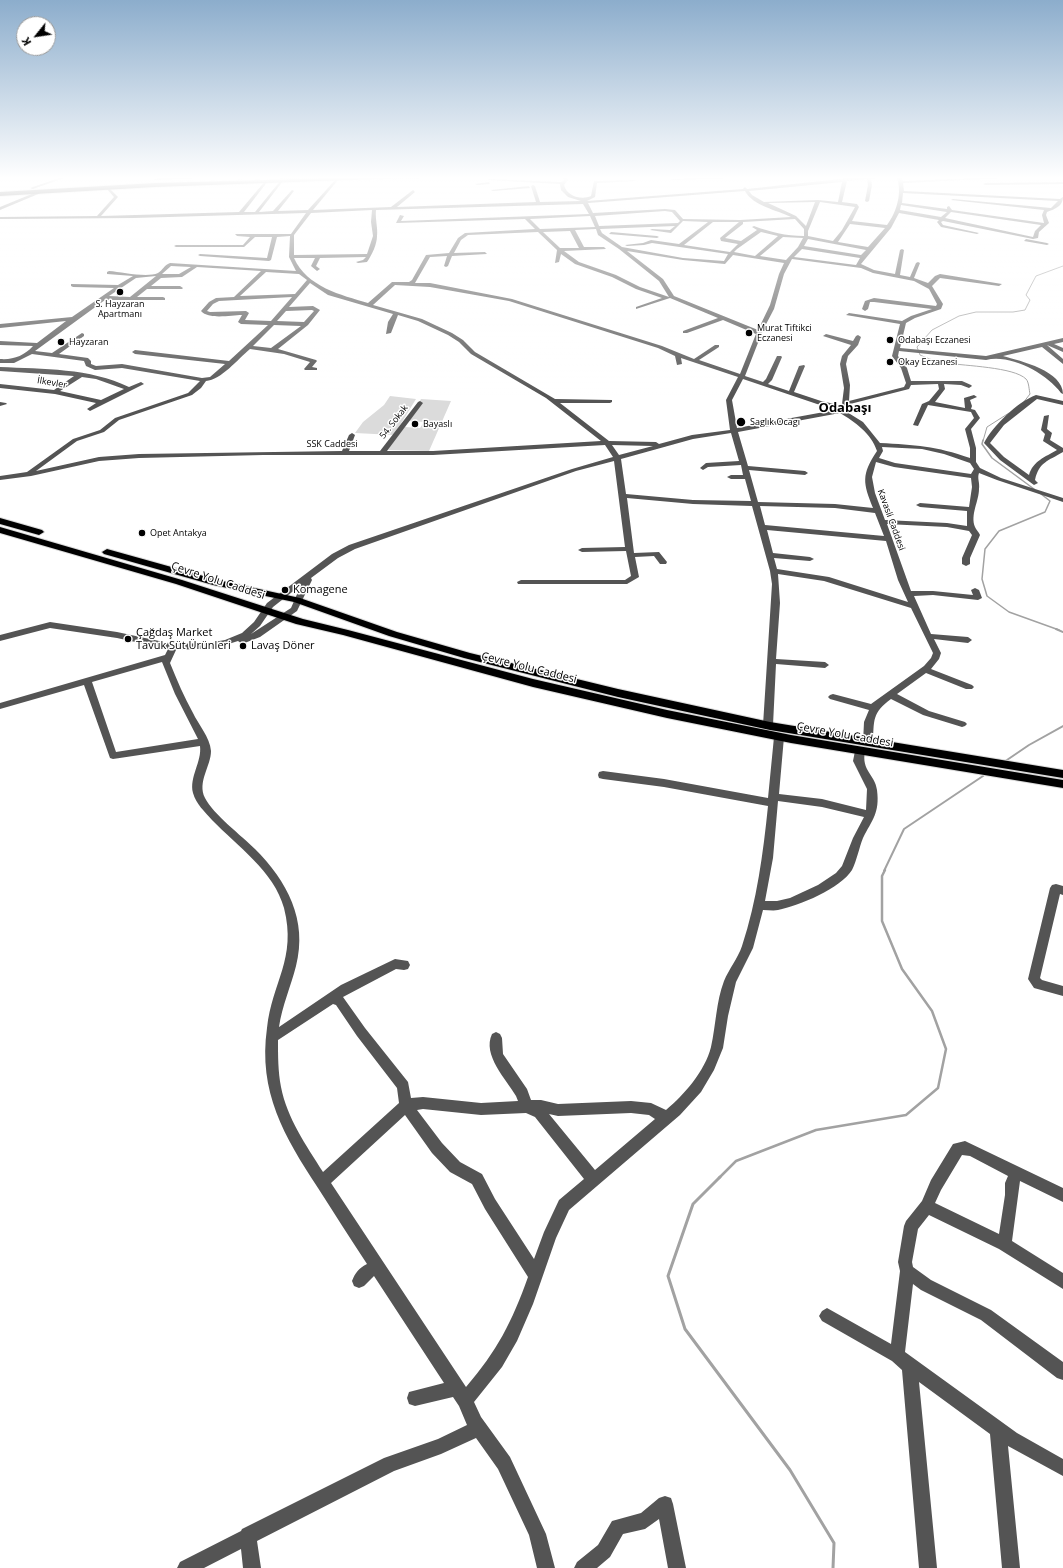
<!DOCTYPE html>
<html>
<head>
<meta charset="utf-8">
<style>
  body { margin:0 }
  #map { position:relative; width:1063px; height:1568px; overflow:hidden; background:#fff; font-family:"Open Sans",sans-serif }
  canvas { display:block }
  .north { position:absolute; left:16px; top:16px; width:40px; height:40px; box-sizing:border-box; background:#fff; border:1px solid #999; border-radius:50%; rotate:240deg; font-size:11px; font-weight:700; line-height:16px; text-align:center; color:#000 }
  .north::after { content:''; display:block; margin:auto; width:14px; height:18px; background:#000; clip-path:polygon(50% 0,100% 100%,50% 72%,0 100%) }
</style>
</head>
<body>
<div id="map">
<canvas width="1063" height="1568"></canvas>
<div class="north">K</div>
</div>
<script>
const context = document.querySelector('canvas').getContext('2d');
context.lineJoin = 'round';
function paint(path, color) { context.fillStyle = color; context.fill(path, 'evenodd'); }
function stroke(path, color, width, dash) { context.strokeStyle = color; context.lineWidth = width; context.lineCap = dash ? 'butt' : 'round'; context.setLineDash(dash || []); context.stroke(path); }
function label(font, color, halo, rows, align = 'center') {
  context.font = font + ' "Open Sans",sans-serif'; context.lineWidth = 3; context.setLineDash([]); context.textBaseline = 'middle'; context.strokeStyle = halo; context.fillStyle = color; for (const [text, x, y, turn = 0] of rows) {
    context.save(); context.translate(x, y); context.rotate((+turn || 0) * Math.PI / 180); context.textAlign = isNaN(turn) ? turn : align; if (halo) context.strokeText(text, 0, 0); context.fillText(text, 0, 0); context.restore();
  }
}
const green = new Path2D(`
  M390,396L416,399L394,435L355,433L363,422L384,405Z
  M421,399L451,401L429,451L388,450L391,444L405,427L420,428L424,422L409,421Z`);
const streamFar4 = new Path2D(`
  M1023,403L1030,394C1029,390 1029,382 1026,379C1014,367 965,366 947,363C937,362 929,359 920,355L917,347L932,330L959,316L976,312H1013L1025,310L1030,300L1026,295L1036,276L1063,266
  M983,441L987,427L1009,413`);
const streamFar3 = new Path2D(`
  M983,440L982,444L992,458L1034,489
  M1041,494L1050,501L1045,512L999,531L985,549L982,579L987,596L1009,612L1059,630`);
const streamFar2 = new Path2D(`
  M1056,629L1063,632
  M1004,762L1029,745L1063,726
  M884,871L904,829L986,774`);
const streamFar1 = new Path2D(`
  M719,1178L736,1161L816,1130L906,1115L938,1088L946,1049L932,1011L902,969L882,921V876L885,870`);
const stream = new Path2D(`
  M720,1177L693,1204L668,1276L685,1329L790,1470L834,1543L833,1568`);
const minor = new Path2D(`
  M65,176H70L33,189L30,188Z
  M182,176L184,177L249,176L155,180L153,179Z
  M562,176H566L568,180L564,185C567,197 582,200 591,196L594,181L635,180L637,181L597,183L595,197L587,201L743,189L745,187L747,189L867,176H888L886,177L871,179L872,185L869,201L867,202L865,201L868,185L867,179L847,181L842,202L857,204L859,207L852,221L887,225C897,212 903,191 896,176H900L903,181L1029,176L1027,177L903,183L904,191L1060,199L1063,197C1063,206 1055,209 1047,212L1046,215L1049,223L1039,232L1038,238L1033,239L943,221L941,222L943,225L979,233L977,234L941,227L937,222L939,220L899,213L891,228L861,264L874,270L895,274L900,250L902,249L904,250L900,275L910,277L916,263L918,262L920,263L914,278L928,283L935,276L940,274L1002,284L999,286L940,278L932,286L943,304L941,309L915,318L906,323L900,348L986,356L1063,338V342L1054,344L1063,348V352L1047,345L1063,359V364L1042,347L1003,356C1021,361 1063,371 1063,394L1061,393C1046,373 1011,354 986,360L899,351L898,356L907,368L911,381H962L971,385L972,386L969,388L961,385L944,384L945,389L935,402L965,408L964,398L974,395L977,397L970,400L972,406L971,409L975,410L980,418L971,429L976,448V462L980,468L1001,478L1063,498V502L997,480L979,473C977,478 980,483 979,489C979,501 970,515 975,527C976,530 979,532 980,535L970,558V564L966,566L962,564V558L972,535L969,531L947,527L887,524L911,591H933L973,595L971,590L975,588L979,590L982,598L978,600L933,595L914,596L931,634L968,637L972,640L968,643L934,639L941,653L939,659L931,669L972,685L974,687L972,689H966L926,673L897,694L929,711L965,722L967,724L965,726L962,727L923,715L891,699C872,713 874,720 873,743L868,746L863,743L864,722L869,710L830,699L828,697L830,695L833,694L871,704L924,666L931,658L933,653L911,608L824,581L778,574L780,603L776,659L825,662L829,665L825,668L776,664L773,725L771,727H765L763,725L772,584L770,571L752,506L693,504L627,498L634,553L659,552L667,562L666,564H660L654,556L635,557L639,577L627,584H518L517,582L521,580H625L631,576L626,551L582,552L578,550L582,548L625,547L614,461L576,471L355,549L338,558L311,578L312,580L297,611L260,637L242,644L238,641L216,648L176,650L170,663C177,680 184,697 193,713C198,724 210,737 211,751C211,766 197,782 205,798C213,814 242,836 255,849C287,881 308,920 296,966C291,986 282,1006 279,1027L341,985L395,959L408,961L410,965L408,969L404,970L396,969L343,997L365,1028L408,1082L411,1098L423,1097L481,1103L518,1101L516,1096C506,1079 482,1055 492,1034L496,1032L500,1034L502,1038L503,1054L527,1089L531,1100H541L558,1104L631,1101L651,1103L666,1110C684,1095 705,1071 711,1047C716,1025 716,1002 724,981C729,969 738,958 742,946C757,900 763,854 768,806L664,787L603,779L599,778L598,775L599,772L603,771L664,779L768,798L774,737L779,734L784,737L779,794L822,799L866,810L867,789L853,761L855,751L860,748L865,751C861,771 875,774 877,790C880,813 872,820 863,838C859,848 857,860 852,870C841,888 799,906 778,910C774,911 768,910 763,910L753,948L736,982L728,1016L723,1048L714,1070L701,1092L680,1115L569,1210L556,1238L533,1304L517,1341L502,1367L474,1402L481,1417L510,1457L546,1534L555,1568H537L529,1535L498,1469L476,1438L441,1454L394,1471L257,1541L261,1568H243L241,1549L204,1568H177L180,1562L241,1531L242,1529L384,1458L438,1439L467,1425L459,1406L453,1397L415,1406L409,1404L407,1398L409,1392L444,1383L374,1276L364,1286L359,1288L354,1286L352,1281C355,1273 359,1268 367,1264C350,1238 334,1213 318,1188C284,1136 258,1092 267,1028C272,982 297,959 284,908C274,871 237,846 212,820C205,812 196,804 193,793C189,777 202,762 200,746L113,759L110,758L84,685L0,709V703L165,655L168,649L117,638L50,628L0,641V635L50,622L117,632L173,644L208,643L225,640L242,633L254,622L267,603L332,554L349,545L572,469L613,457L605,445L433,455H263L139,458L99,461L31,476L0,480V476L27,472L73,439L100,430L115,418L188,393L200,381L122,368L95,370L86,366L84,361L32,354L14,363H0V359C13,360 24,356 33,346L0,345V341L37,343L66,321L0,328V324L72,317L114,288L73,287L71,286V284L118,285L133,276L107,274V272L109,271C122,272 147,278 158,273C163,270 164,265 170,263L296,271L289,257L290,236L277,237L271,260L269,261L200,256L198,255L200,254L267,258L272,237H255L244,247H176L174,246L176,245H243L250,237L237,236L235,234H291L306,213L134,218L0,219V217L97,216L114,197L106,188L108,187L118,197L101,216L239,212L266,180L268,181L244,212H255L281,180L283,181L259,212L273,211L292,190L294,191L278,211L308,210L337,178L338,180L313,210L391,207L413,190L415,192L397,207L536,202L531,186L533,185L535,186L540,202L581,201L568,197L561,190L560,184L487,180L489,179L562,182L564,180ZM842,182L838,202L818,200L764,202L752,195L749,191ZM745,191C753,206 777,210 791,217L740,220L683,219L675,210L665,209L593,213L588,203ZM903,193L1058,201L1051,208L953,199L951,200L1044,210L1042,215L1044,223L952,210L949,206L947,207V209L902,203ZM815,202L806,226L796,216L768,203ZM820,202L855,207L842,230L833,241L808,236V231ZM583,204L589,214L401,221L404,216L400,215L396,223L525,219L535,229L465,233L458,238L449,253L426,255L412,280L409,282H392L368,303C341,295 307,287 294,258H315L311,266L317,271L320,269L316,266L320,258L366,257L363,260L356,262L358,263L367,262C372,255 377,244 377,236C378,228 375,219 376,210ZM901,205L947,212L941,217L900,210ZM372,210L371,222L373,236L367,254L294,255V235L311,213ZM665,211L672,212L680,221L678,223L599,226L595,216ZM951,212L1041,225L1035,231L1033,237L945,218ZM590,216L595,227L540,229L530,219ZM795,219L804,229V236C786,236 770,232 754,226L752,227L757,230L741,241L725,238L743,224V222ZM683,221L708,222L679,244L651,240L643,243L625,245L627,246L644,245L652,243L728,254L724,261L683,258L622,247L602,233L600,229L675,226L670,230L652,229L650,230L671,233ZM713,222H739L720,238L721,241L738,244L730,252L684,245ZM850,224L885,228L868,247L838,242ZM596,229L598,235L619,249L659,281L669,297L640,287L616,275L579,262L564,251L606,249L604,247H584L575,230ZM570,231L579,248H560L543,232ZM538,232L557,250L555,263L559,262L561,254L575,264L612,277L636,289L662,298L636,307V309L670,298L718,318L683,331V333H687L723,320L756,334L740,374L699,360L719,347V345H715L694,359L662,346L512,299L430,283H415L430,257L447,256L444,266L446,267L448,266L452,256L487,254L485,252L454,253L461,240L468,235ZM761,232L778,236L755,256L734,252L737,249ZM783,237L803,238L798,247L786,260L760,256ZM808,239L866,250L861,255L804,246ZM802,249L860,258L856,265L794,257ZM627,251L683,260L725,264L733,255L784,263L779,274L770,305L758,330L674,296L663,279ZM792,259L861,268L873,273L914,281L929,289L937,304L936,306L874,298L865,301L862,309L865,311L868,309L870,302H874L932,309L911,316L902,321L849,313L846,315L900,324L892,356L901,368L906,383L904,387L849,401L850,385L846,364L848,356L858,345L861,337L858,335L856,336L853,341L826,334L823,336L851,345L842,356L840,364L844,388L842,404L839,405L821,401L794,392L805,366L804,365L799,366L789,391L768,384L772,380L782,357L781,356H777L766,379L763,382L745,376L763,330L774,309L784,274ZM171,266L191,267L179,274H162ZM197,267L261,271L234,297L216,298L209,302L201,311C209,320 231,315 242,315L238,322L241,324L268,325L229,361L135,350L132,352L135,354L225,364L210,377L202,378L122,364L96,366L91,364V361L88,358L59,354L84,336V334L82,333L52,353L35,351L105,300H165V298L163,297H137L147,289H182L183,288L180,286H151L161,278L182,277ZM266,272L299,274L307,280L295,294L240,296ZM156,276L130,297L109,296L136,278ZM310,283L328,295L393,314L388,322L386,334L391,333L398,315L418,321L448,335L459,342L471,354L546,398L601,441L433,451H387L423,403L420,401L418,402L380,451H349L355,435L352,433L349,435L342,451L139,454L99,457L36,471L77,441L104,432L119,420L192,395L201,388L206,381C221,380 238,359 250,349L284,354L310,362L304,369L305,370H317V368L312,367L317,361L316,360L278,349L308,325L320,310L313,306L289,307ZM395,285L430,287L509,301L658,348L675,356L677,365L682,364L681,358L738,377L726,400L730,430L692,435L659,444L656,442L609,441L560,403H610L612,402V400L555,399L475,352L463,340L452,333L422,319L373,305ZM292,297L271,321L245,320L249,313L246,311L210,312L207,311L213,304L219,301ZM312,310L314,311L304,322L277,321L286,311ZM274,325L301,326L271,348L253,346ZM743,379L817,404L835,408V410L737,428L732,400ZM938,384L939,389L929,401L922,404L913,425L918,426L928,405L971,412L974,418L965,429L970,448V458C936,446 915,445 880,443L863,422L842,409L850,404L909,389L911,385ZM840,413C855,422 871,433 877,451C861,475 863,483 873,508L835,504L758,502L749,470L805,475L808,473L805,471L748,466L738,432ZM731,433L739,461L706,463L700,468L703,470L708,467L741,465L743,475H731L727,477L731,479H745L751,501L693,500L626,494L621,459L693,439ZM612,445L653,446L619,455ZM882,447L922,449L944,454L970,463L974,469L971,474L895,463L879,458L883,451ZM876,462L894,467L971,478L972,487L969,507L920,503L916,505L920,507L967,511V526L947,523L885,520L875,493L872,477ZM760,506L835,508L875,513L884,536L765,525ZM767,530L886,541L898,580L908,602L829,577L777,569L774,558L810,561L814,559L810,557L773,553ZM301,585L291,608L251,634L260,626L273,607ZM162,662L175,694L198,739L116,752L92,682ZM778,801L822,807L864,817L853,838L842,866L836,873L818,885L790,898L777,901H765L773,858ZM333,1004L336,1005L357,1036L397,1088L399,1103L323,1172C306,1145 287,1118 281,1087C278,1071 278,1056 278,1040ZM423,1109L481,1115L526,1113L535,1117L584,1179L559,1200L544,1232L534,1259L495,1199L482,1174L460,1162L442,1143L417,1110ZM631,1113L649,1115L655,1119L595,1170L549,1114L558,1116ZM405,1115L432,1153L450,1172L472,1184L485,1209L528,1277C512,1322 497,1351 466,1387L331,1183Z
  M764,176H803L672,180L670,179Z
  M489,182L490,184L477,185L475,184Z
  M1063,182V184L985,185L983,184L985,183Z
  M529,186L530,188L493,191L491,190Z
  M39,191L43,192L0,210V207Z
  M611,232L657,236L659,237L657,238L609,234Z
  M1026,239L1047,243L1049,244L1047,245L1024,241Z
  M0,367C43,369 90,368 129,387L141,382L144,384L90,411L87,409L96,403L55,394L0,388V384L54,390L74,376L0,371ZM82,377L96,379L124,389L101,400L60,391Z
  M1036,395L1063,401V405L1037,399L1004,425L990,443L1004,457L1029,475C1033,461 1045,457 1057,450L1043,441L1045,434L1041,430L1044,416L1049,415L1047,429L1052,433L1050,440L1063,448V452C1048,461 1039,462 1035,480L1038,483L1034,485L1000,460L984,443C993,426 1017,402 1036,395Z
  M0,402L6,403L7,404L0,406Z
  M1056,884L1063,886V895L1060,894L1040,978L1042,980L1063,986V996L1034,988L1028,979L1050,888L1052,885Z
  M965,1141L1063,1188V1202L1020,1181L1012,1241L1063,1273V1289L999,1249L929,1215L918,1229L912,1262L913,1267L931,1280L991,1310L1063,1362V1380L1057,1378L981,1320L921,1290L913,1284L905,1352L1017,1433L1063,1459V1476L1008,1446L1020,1568H1002L990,1434L919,1382L937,1568H919L902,1370L892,1361L822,1321L819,1316L822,1311L827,1308L891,1344L900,1271L898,1262L904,1226L906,1221L922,1201L931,1180L953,1144ZM962,1155L970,1156L1008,1176L1005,1183V1195L999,1234L935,1203L941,1190Z
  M665,1496L671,1498L673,1504L686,1568H668L659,1519L645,1529L623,1534L610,1557L597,1568H574L577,1562L598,1545L612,1521L641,1513L659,1498Z`);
const highway = new Path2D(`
  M410,176H433L431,177L155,187L0,196V192L155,183Z
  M0,518L42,530L44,532L39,535L0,524Z
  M0,527L182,580L303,619L348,630L533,679L667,710L791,735L1063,780V788L791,743L667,718L533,687L343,635L296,624L176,584L0,533Z
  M107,549L218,580L300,598L397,632L470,653L618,689L770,722L1063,770V778L770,730L618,697L464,658L389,636L294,602L213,585L104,554L102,552Z`);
const markers = [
  [120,292,4,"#000"],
  [749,333,4,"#000"],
  [890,340,4,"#000"],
  [61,342,4,"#000"],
  [890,362,4,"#000"],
  [741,422,5,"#000"],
  [415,424,4,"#000"],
  [142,533,4,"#000"],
  [285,590,4,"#000"],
  [128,639,4,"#000"],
  [243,646,4,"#000"]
];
const farPoinames = [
  ["S. Hayzaran",120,304,"center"],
  ["Apartmanı",120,314,"center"],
  ["Murat Tiftikci",757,328],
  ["Eczanesi",757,338],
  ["Odabaşı Eczanesi",898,340],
  ["Hayzaran",69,342],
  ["Okay Eczanesi",898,362],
  ["Saglık Ocagı",750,422],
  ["Bayaslı",423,424],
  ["Opet Antakya",150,533]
];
const farStreetnames = [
  ["İlkevler",52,383,10],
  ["54. Sokak",394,422,-52],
  ["SSK Caddesi",332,444],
  ["Kavasli Caddesi",891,520,70]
];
const streetNames = [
  ["Çevre Yolu Caddesi",218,581,18],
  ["Çevre Yolu Caddesi",529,668,14],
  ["Çevre Yolu Caddesi",845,735,10]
];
const poiNames = [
  ["Komagene",293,590],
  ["Çağdaş Market",136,633],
  ["Tavuk Süt Ürünleri",136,646],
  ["Lavaş Döner",251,646]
];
const farDistrictnames = [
  ["Odabaşı",845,408]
];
paint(green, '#dbdbdb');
stroke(streamFar4, '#a2a2a2', 1);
stroke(streamFar3, '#a2a2a2', 1.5);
stroke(streamFar2, '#a2a2a2', 2);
stroke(streamFar1, '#a2a2a2', 2.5);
stroke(stream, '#a2a2a2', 3);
stroke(highway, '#dbdbdb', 2);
paint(minor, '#545454');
paint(highway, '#000');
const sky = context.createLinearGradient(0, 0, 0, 395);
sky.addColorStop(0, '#8cadcc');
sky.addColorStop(0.45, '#fff');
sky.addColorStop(1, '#ffffff00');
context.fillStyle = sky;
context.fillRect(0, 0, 1063, 395);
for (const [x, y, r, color] of markers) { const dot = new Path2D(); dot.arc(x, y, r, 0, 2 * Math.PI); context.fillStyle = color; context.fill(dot); stroke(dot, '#fff', 1.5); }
label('9px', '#000', '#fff', farPoinames, 'left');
label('9px', '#000', '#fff', farStreetnames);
label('11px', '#000', '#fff', streetNames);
label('11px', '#000', '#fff', poiNames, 'left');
label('bold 13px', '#000', '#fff', farDistrictnames);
</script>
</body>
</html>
